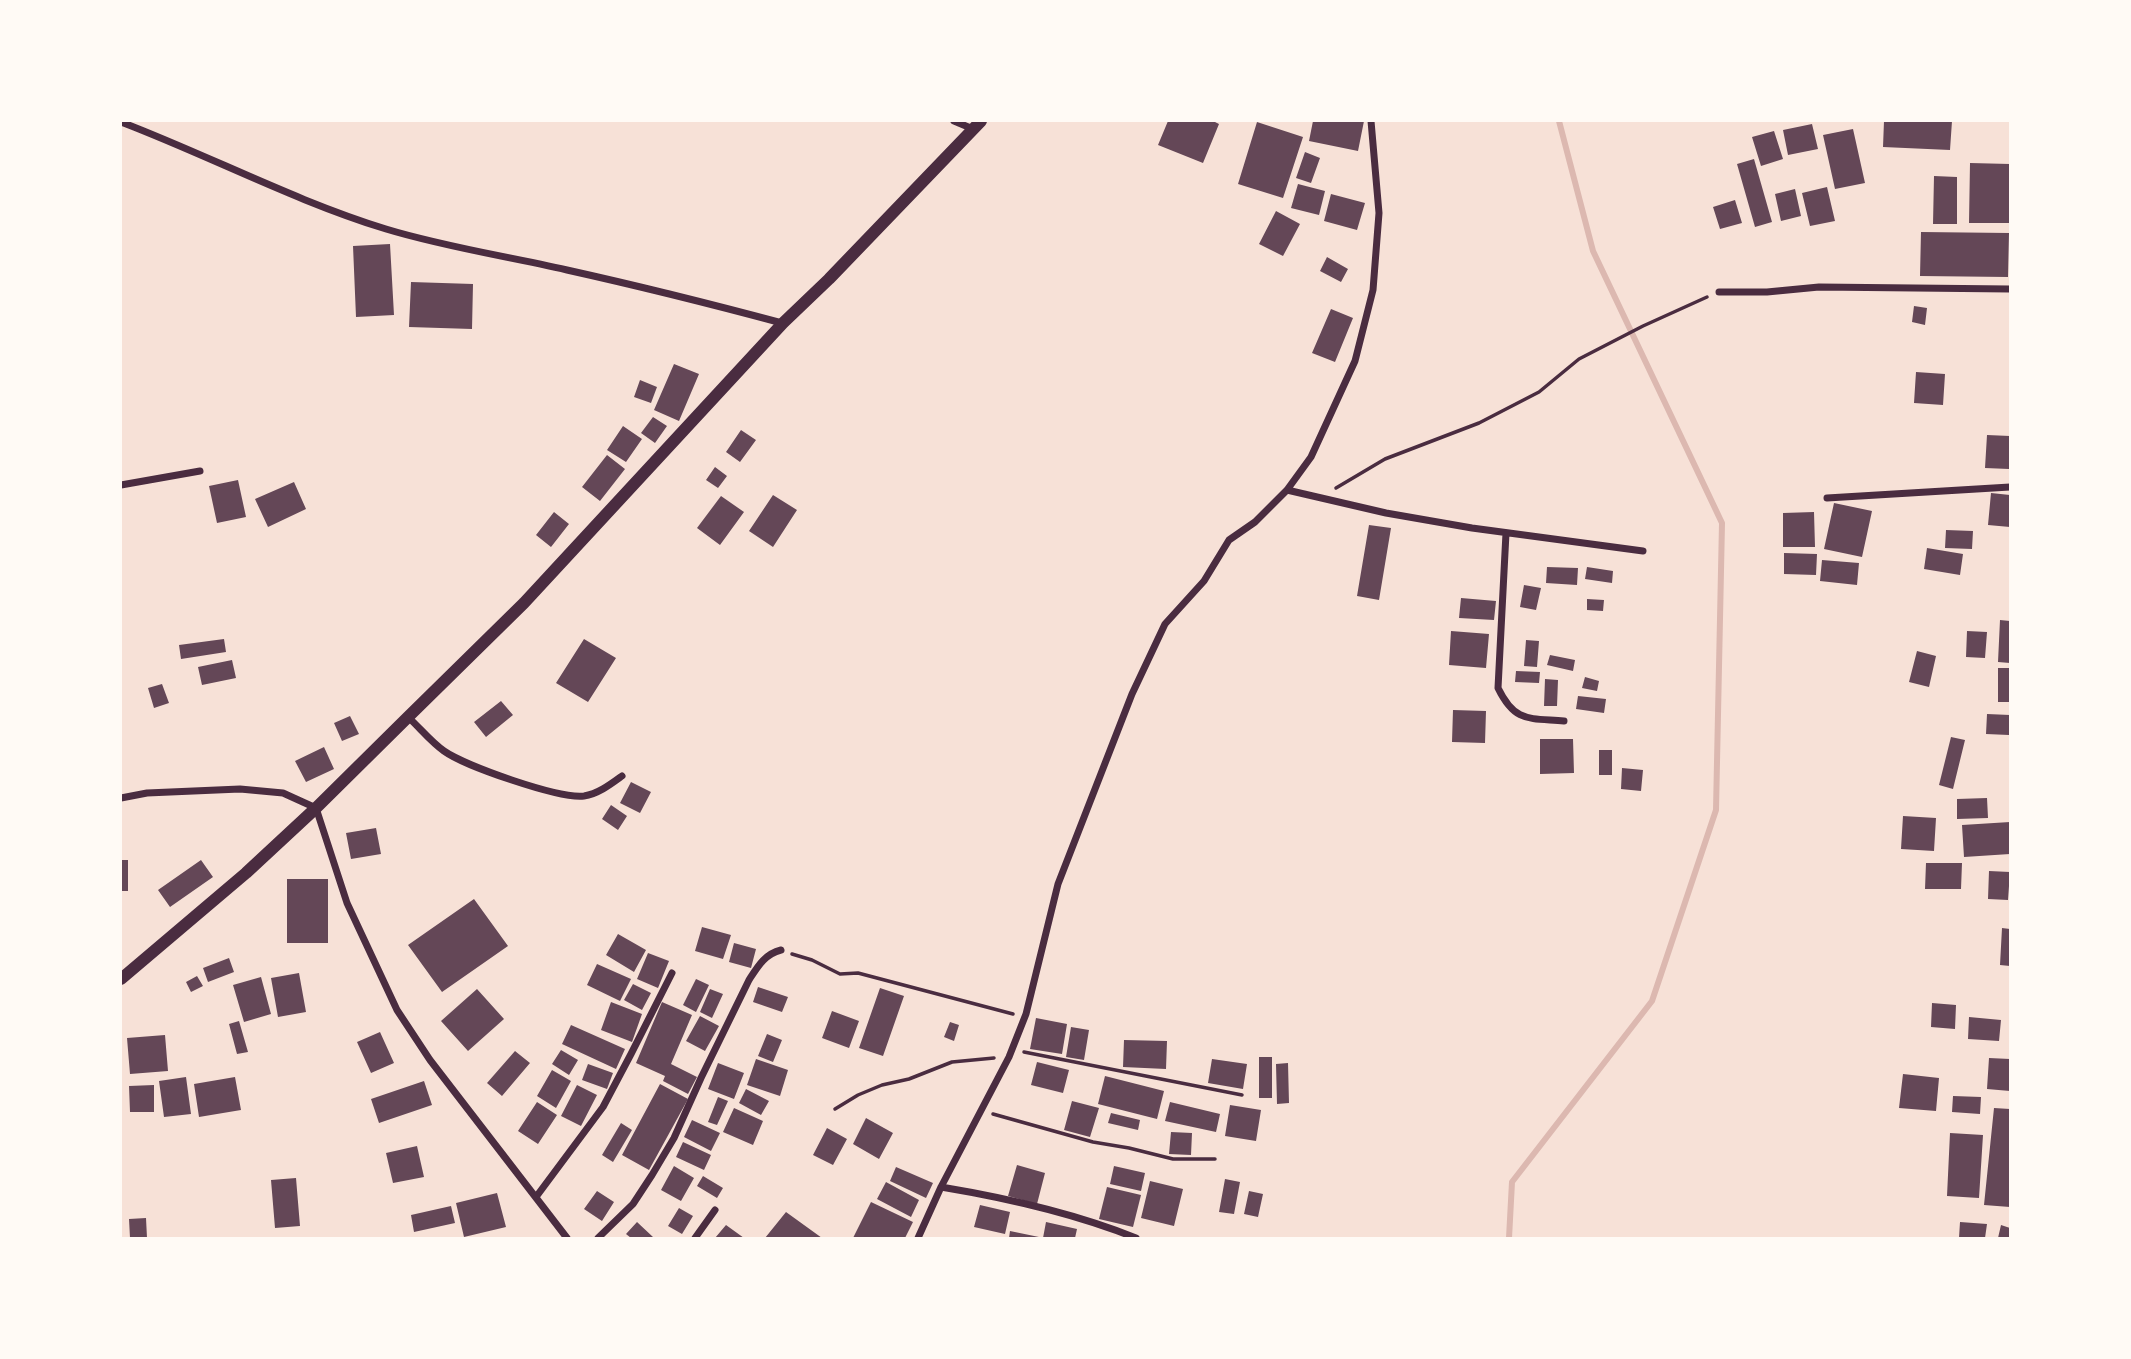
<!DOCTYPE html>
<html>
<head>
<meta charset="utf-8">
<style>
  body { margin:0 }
  #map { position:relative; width:2131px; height:1359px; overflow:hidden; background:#f7e1d7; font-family:Barlow,sans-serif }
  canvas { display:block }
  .frame { position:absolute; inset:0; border:122px solid #fffaf5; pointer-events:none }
</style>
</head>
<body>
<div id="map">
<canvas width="2131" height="1359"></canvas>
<div class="frame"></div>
</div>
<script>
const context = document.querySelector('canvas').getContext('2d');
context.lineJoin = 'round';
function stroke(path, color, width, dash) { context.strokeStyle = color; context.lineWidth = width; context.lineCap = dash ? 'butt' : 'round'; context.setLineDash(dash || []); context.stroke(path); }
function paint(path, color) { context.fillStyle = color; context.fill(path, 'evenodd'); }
const stream = new Path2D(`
  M1509,1238L1512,1182L1652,1001L1716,810L1722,523L1593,251L1559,121`);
const building = new Path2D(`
  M1168,121H1213L1219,124L1203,163L1158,145Z
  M1313,121H1364L1358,151L1309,141Z
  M1884,121H1952L1950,150L1883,147Z
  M1257,122L1303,137L1283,198L1238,184Z
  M1812,124L1818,149L1788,155L1783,130Z
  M1853,129L1865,183L1835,189L1823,135Z
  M1774,131L1783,159L1761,166L1752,137Z
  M1305,152L1320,158L1311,183L1296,178Z
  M1754,159L1772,222L1755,227L1737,164Z
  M1970,163L2010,164V223H1969Z
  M1934,176L1957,177V224H1933Z
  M1298,184L1325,191L1319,215L1291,208Z
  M1827,187L1835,221L1810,226L1802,193Z
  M1795,189L1801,216L1781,221L1775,194Z
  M1331,194L1365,203L1357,230L1324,221Z
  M1735,200L1742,223L1720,229L1713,207Z
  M1276,211L1300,224L1283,256L1259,244Z
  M1921,232L2009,233L2008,277L1920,276Z
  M390,244L394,315L356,317L353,246Z
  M1327,257L1348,269L1341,282L1320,271Z
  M411,282L473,284L472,329L409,327Z
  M1914,306L1927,308L1925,325L1912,322Z
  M1331,309L1353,318L1335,362L1312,353Z
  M674,364L699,374L679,421L654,410Z
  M1916,372L1945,374L1943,405L1914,403Z
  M640,380L657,387L651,403L634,397Z
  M653,417L667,426L655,443L641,433Z
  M623,426L642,439L626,462L607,450Z
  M741,430L756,440L740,462L726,452Z
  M1987,435L2010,436L2009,469L1985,468Z
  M607,455L625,469L600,501L582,487Z
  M715,467L727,476L718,488L706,480Z
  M238,480L246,517L217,523L209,486Z
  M294,482L306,509L268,527L255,499Z
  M1991,493L2010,495V527L1988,525Z
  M773,495L797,510L773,547L749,531Z
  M721,496L744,512L720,545L697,528Z
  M1834,503L1872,511L1862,557L1824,549Z
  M554,512L569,524L551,547L536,535Z
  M1814,512L1815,547H1783V513Z
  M1369,525L1391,528L1379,600L1357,596Z
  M1946,530L1973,531L1972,549L1945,548Z
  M1927,548L1963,554L1960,575L1924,569Z
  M1784,553L1817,554L1816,575L1784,574Z
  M1822,560L1859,563L1857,585L1820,581Z
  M1547,567L1578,568L1577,585L1546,583Z
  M1587,567L1613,571L1612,583L1585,579Z
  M1524,585L1541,588L1536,610L1520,607Z
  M1461,598L1496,601L1494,620L1459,618Z
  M1587,599L1604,600L1603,611L1587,610Z
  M2000,620L2010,621V663L1998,662Z
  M1451,631L1489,634L1486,668L1449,665Z
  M1967,631L1987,632L1985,658L1966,657Z
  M224,639L226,652L181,659L179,645Z
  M584,639L616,658L588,702L556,683Z
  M1526,640L1539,641L1537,667L1524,666Z
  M1917,651L1936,656L1929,687L1909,682Z
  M1550,655L1575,660L1573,671L1547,665Z
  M232,660L236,678L202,685L198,667Z
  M1998,668H2010V702H1998Z
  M1516,671L1540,672L1539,683L1515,682Z
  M1585,677L1599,681L1597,691L1582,688Z
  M1545,679L1558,680L1557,706H1544Z
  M162,684L169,703L154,708L148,688Z
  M1578,696L1606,699L1604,713L1576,709Z
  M501,701L513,715L486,737L474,722Z
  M1453,710L1486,711L1485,743L1452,742Z
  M1987,714L2010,715L2009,735L1986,734Z
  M350,716L359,734L342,741L334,723Z
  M1951,737L1965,740L1953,789L1939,785Z
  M1540,739H1573L1574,773L1540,774Z
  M324,747L334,769L306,782L295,761Z
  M1599,750H1612V775H1599Z
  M1622,768L1643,770L1641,791L1621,789Z
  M631,782L651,792L640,813L620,803Z
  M1987,798L1988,818L1957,819V799Z
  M611,805L627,816L618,830L602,819Z
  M1903,816L1936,818L1934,851L1901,849Z
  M2010,822V854L1964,857L1962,825Z
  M376,828L381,854L351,859L346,833Z
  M121,860H128V891H121Z
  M201,860L213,877L170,907L158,890Z
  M1926,863H1962L1961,889H1925Z
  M1989,871L2010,872L2008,900L1988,899Z
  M287,879H328V943H287Z
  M474,899L508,946L442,992L408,945Z
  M702,927L731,935L723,959L695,951Z
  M2002,928L2010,929V966L2000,965Z
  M618,934L646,950L634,972L606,955Z
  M734,943L756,949L751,968L729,962Z
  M648,953L669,961L658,988L637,979Z
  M229,958L234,972L208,982L203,968Z
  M597,964L631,979L620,1001L587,985Z
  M299,973L306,1012L278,1017L271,978Z
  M197,976L203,986L191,992L186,982Z
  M261,977L271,1014L244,1022L233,985Z
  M696,979L709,985L696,1012L683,1005Z
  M633,984L651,993L642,1010L624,1000Z
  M758,987L788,997L782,1012L753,1002Z
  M880,988L904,996L883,1056L859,1048Z
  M477,989L504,1019L468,1051L441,1021Z
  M710,989L723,994L712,1018L700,1012Z
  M611,1002L642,1014L632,1042L601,1030Z
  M662,1002L692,1015L671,1064L697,1077L688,1094L663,1081L665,1076L636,1063Z
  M1932,1003L1956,1005L1955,1029L1931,1027Z
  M832,1011L859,1021L849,1048L822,1038Z
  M700,1016L719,1026L705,1051L686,1041Z
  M1969,1017L2001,1020L1999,1041L1968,1039Z
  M1036,1018L1067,1024L1062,1054L1030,1049Z
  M239,1021L248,1052L237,1054L229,1024Z
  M950,1022L959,1025L954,1041L944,1037Z
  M571,1025L625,1049L616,1069L562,1044Z
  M1071,1027L1089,1030L1084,1060L1066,1057Z
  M380,1032L394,1063L371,1073L357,1042Z
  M767,1034L782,1040L773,1062L758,1056Z
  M165,1035L168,1071L130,1074L127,1038Z
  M1124,1040L1167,1041L1166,1069L1123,1067Z
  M561,1050L578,1060L569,1075L552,1064Z
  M515,1051L530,1063L502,1096L487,1083Z
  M1259,1057H1272V1098H1259Z
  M1989,1058L2010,1059V1091L1987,1089Z
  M756,1059L788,1070L780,1096L747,1085Z
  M1212,1059L1247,1064L1243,1089L1208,1083Z
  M1037,1062L1069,1070L1063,1093L1031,1085Z
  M718,1063L744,1073L734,1099L708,1089Z
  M1288,1063L1289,1103L1277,1104L1276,1064Z
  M588,1064L613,1073L607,1089L582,1080Z
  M552,1070L571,1081L556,1108L537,1096Z
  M1903,1074L1939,1078L1936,1111L1899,1108Z
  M1105,1076L1164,1091L1157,1119L1098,1104Z
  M186,1077L191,1114L164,1117L159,1081Z
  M235,1077L241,1110L199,1117L194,1084Z
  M424,1081L432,1105L379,1123L371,1099Z
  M660,1084L688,1099L649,1170L622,1155Z
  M154,1085V1112H130L129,1086Z
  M577,1085L597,1095L581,1126L561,1116Z
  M746,1089L769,1101L761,1115L739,1103Z
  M1953,1096L1981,1097L1980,1114L1952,1112Z
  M718,1097L728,1101L717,1125L708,1122Z
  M1072,1101L1099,1108L1090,1137L1064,1130Z
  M537,1102L557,1115L538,1144L518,1131Z
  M1170,1102L1220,1114L1216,1132L1165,1121Z
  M1230,1105L1261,1110L1256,1141L1225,1136Z
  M734,1108L763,1121L753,1145L723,1132Z
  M1994,1108L2010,1109V1207L1984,1205Z
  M1111,1113L1140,1120L1138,1130L1108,1123Z
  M866,1118L893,1133L879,1159L853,1144Z
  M692,1120L720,1133L711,1151L684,1137Z
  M621,1123L632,1130L613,1162L602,1155Z
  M827,1128L847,1139L833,1165L813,1155Z
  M1171,1132L1192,1133L1191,1155L1169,1154Z
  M1950,1133L1983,1135L1979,1198L1947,1196Z
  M683,1142L711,1155L704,1170L676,1157Z
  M417,1146L424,1177L393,1183L386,1153Z
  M1017,1165L1045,1173L1037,1204L1008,1196Z
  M674,1166L694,1178L681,1201L661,1190Z
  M1114,1166L1145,1173L1141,1191L1110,1184Z
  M896,1167L933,1183L926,1198L890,1181Z
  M703,1176L723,1188L717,1198L697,1186Z
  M296,1178L300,1226L275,1228L271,1180Z
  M1225,1179L1240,1182L1234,1214L1219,1212Z
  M1150,1181L1183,1189L1174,1226L1141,1218Z
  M886,1182L919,1200L911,1217L877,1199Z
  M1107,1187L1141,1195L1133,1227L1099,1219Z
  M597,1191L614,1202L602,1221L584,1209Z
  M1249,1191L1263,1194L1258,1217L1244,1214Z
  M497,1193L506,1227L464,1237L456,1203Z
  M871,1202L913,1222L905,1238H853Z
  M980,1205L1010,1212L1005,1234L974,1227Z
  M451,1206L455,1223L414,1232L411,1215Z
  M679,1208L693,1216L682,1234L668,1226Z
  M786,1212L822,1238H765Z
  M146,1218L147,1238H130L129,1219Z
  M637,1222L653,1237L652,1238H631L626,1234Z
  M1046,1222L1077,1229L1075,1238H1043Z
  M1960,1222L1987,1224L1985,1238H1959Z
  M726,1225L744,1238H715Z
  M2001,1225L2010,1228V1238H1998Z
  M1010,1231L1039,1237V1238H1009Z`);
const path = new Path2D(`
  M1336,488L1385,459L1479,423L1539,392L1579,359L1643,326L1707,297
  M792,954L812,960L840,974L858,973L1013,1014
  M1024,1052L1242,1095
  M835,1109L858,1095L882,1085L909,1079L952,1062L994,1058
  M993,1114L1093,1142L1129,1148L1173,1159H1215`);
const minor = new Path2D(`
  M954,121L973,129
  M121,122C210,156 295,201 386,229C445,247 506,256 567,270C639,286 711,304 782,323
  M1719,292H1767L1819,287L2010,289
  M121,485L200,471
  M1287,490L1386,513L1472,528L1643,551
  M1827,498L2010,487
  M1506,533L1498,688C1515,723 1529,718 1564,721
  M408,717C420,728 431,742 444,751C465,766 559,799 584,796C598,794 611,784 622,776
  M121,798L147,793L240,789L283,793L316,808L347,903L397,1010L430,1060L567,1238
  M941,1187C1007,1198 1074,1213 1136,1238
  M536,1197L603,1107L631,1054L672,973
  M598,1238L633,1204L652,1175L674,1138L701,1078L749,980C758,966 765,954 781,950
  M695,1238L715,1210
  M918,1238L941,1187L1009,1057L1026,1014L1058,884L1132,694L1165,624L1204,581L1229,540L1255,522L1287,490L1311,457L1355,361L1373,290L1379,213L1371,121`);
const tertiary = new Path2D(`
  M121,979L246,873L316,808L408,717L524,603L783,323L829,279L981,121`);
stroke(stream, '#dcb8b0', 6);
paint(building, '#644757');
stroke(path, '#4a2c40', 3.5);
stroke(minor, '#4a2c40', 7);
stroke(tertiary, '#4a2c40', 12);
</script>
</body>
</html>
